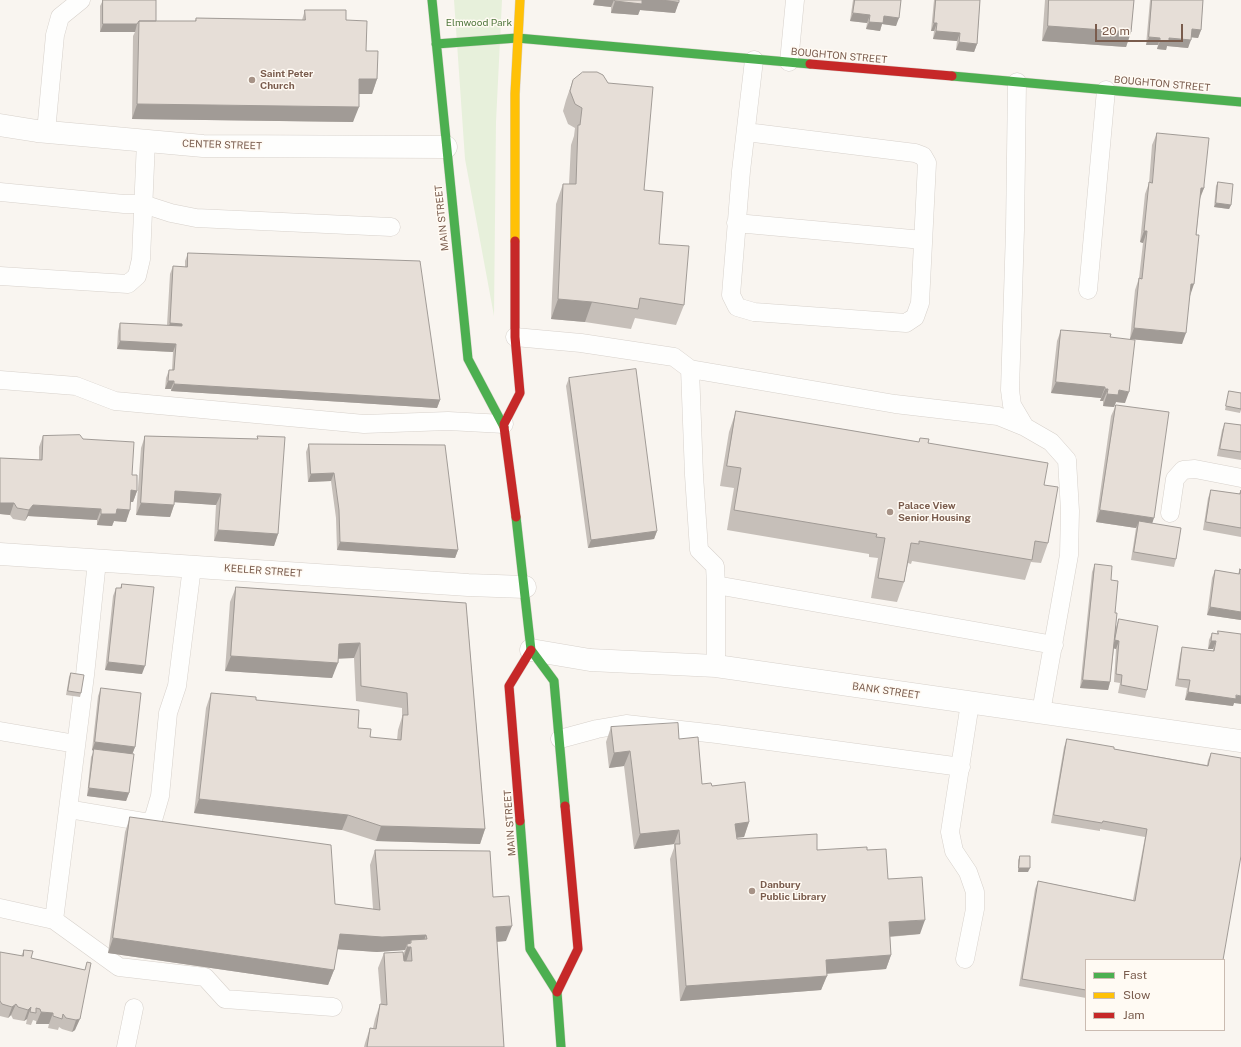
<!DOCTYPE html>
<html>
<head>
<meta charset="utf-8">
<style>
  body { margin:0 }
  #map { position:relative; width:1241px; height:1047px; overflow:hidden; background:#f9f5f0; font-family:"Public Sans",sans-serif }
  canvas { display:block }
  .legend { position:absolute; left:1085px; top:959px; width:140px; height:72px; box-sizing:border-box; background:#fffaf3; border:1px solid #cabbb1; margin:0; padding:5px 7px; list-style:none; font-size:12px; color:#7a5c4d }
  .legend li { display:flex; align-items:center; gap:8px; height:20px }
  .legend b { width:20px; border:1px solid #cabbb1 }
  .scale { position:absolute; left:1095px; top:24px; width:88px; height:18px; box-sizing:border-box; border:2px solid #7a5c4d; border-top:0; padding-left:5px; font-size:12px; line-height:14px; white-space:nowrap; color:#7a5c4d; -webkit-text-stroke:3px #fffaf3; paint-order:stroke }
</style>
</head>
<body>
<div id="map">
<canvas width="1241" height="1047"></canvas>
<ul class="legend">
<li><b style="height:5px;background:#4caf50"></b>Fast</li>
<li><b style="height:5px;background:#ffc107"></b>Slow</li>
<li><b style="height:5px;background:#c62828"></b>Jam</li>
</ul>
<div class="scale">20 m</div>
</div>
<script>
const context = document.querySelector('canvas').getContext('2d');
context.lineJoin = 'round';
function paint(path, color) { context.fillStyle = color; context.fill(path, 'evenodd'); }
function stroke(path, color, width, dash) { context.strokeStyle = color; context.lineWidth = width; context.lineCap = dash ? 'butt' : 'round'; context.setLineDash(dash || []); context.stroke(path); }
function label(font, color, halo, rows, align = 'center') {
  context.font = font + ' "Public Sans",sans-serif'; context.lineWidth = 3; context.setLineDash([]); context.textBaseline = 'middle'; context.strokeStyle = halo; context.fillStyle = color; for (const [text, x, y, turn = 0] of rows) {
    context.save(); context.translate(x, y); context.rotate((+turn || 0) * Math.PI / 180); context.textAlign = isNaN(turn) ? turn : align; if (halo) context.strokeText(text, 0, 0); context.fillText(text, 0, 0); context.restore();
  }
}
const green = new Path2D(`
  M454,0H502L496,122L494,316L465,159Z`);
const lane = new Path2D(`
  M789,62L795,0
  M1017,82L1015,230L1010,390L1012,405L1025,427L1051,442L1067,460L1070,511L1069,555L1041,712
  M46,132L55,35L60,17L81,0
  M746,132L915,153L923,156L927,163L920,303L915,317L906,323L754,312L737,307L731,295L741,171L754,60
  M0,192L124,204H143L171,213L196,218L391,227
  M736,223L923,240
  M0,276L128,284L137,276L141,259L146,141
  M1088,290L1106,90
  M515,337L581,343L674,357L690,369
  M0,380L76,386L115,401L364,424L448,421L504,424
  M1170,513L1175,479L1183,470L1195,469L1241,478
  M97,561L85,675L54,920L119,967L205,977L225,999L333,1007
  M716,585L715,566L699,550L694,475L690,369L895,404L998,416L1025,427
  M716,666V585L1054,645
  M0,731L76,744
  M560,739L597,729L626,724L717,734L961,767
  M68,809L145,822L153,820L160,796L168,713L177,686L192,567
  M0,908L54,920
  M965,959L975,909V892L968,872L954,851L950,832L970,703
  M126,1047L134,1008`);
const street = new Path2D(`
  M0,125L37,131L203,146L446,147
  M0,554L468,585L525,587
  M531,650L590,660L716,666L1241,741`);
const fast = new Path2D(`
  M432,0L468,359L504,427
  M436,44L517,38L810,64
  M952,76L1241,102
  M516,517L531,650L554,681L565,806
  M520,821L530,949L557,992L561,1047`);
const slow = new Path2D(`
  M515,241V94L520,0`);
const jam = new Path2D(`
  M810,64L952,76
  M504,424L520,393L515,337V241
  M504,427L516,517
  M520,821L509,686L531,650
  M557,992L578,949L565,806`);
const wall = new Path2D(`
  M103,0H156V21H195L196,18L302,20L305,10L346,20L366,51L377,79L372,94H359L353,122L132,119L133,36L135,32H100V6Z
  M594,0H679L675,13L640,10L638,15L611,13V7L593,5Z
  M853,0H901L896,26L882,24L880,31L866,29L867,23L850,21Z
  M934,0H980L977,44L974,52L956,50L957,41L933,39L934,31H931Z
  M1045,0H1134L1131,32L1126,47L1042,41Z
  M1150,0H1203L1201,30L1198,38L1191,37L1188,48L1167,46L1166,50L1157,49L1158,45H1146Z
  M573,80L644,190L659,244L684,305L676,325L635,318L631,329L585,322L551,319L556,204L563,184H569L571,145L574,136L575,128L568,124L563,111L566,100Z
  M1157,133L1204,188L1200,199L1190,296L1182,344L1130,339L1135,290L1139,278L1143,243L1140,242L1145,194L1149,183L1152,145Z
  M1218,182L1231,205L1229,209L1214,207L1216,186Z
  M188,253L440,400L437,408L171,391V389H165L166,378L169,370H172L173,352L117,349L118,331L120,323L167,325L170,274L173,266L185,267V261Z
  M1061,330L1110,337L1125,403L1116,402L1114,407L1103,406V401H1100L1101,398L1051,393L1057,341Z
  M569,378L657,531L654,539L588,548L566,386Z
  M1229,391L1241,393V410L1240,413L1225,410L1228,395Z
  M1116,405L1152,524L1176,559L1174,567L1131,560L1136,528L1096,522L1111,416Z
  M736,411L919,442L920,438L928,443L1044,485L1048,543L1041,563L1031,562L1025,580L912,561L911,564L908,563L904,582L897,602L871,598L878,558L869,557V554L727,530L734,488L720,486L729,432Z
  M1225,423L1241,425V460L1217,456L1222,430Z
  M43,436L83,439L132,475L137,491L133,502H131L126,522L114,521L112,526L97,525V520L28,516L25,521L13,519L10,515L0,514V458L39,460V447Z
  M145,436L257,439V436L278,534L274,546L214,541L216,505L174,502V505L170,517L136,515L141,448Z
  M309,444L458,550L455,558L337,550L336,518L331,481L308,482L306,452Z
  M1211,490L1239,494L1241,490V537L1203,530L1208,498Z
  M1095,564L1111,580L1116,627L1119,619L1147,690L1145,698L1118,693L1120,683L1114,682L1116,649L1114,648L1110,682L1108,690L1080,688L1092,572Z
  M1240,569L1241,570V620L1207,615L1212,578L1215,570L1238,574Z
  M122,584L142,674L105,670L113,596L116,588H120Z
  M236,587L466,603L485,829L480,844L376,841L342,830L194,813L206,708L211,693L256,700L358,728L370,737L397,740L398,730L402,717V708L356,701L354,658H338L332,678L225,671L230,602Z
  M1218,631L1234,703L1233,706L1185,700L1187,688L1175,686L1180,655L1182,647L1213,651V649H1208L1209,640L1212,633L1217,634Z
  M71,673L81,693L80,697L66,695L69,677Z
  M101,688L135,747L132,754L129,793L126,801L87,796L91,757L94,751L92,750L98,696Z
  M611,727L679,739L702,784L712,786L749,822L744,837L737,838V839L817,850H867L888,879L920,934L890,937L891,955L886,969L827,974L821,990L680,1001L670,859L674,848V844L634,849L624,766L609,768L606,742Z
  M1067,739L1114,749L1207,765L1208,760L1211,753L1241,856L1086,960V998L1019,986L1035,889L1038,881L1133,900L1145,837L1100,829V831L1051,823L1064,747Z
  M130,817L335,904L373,909L370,865L375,850L493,897L506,941L497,942L504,1047H364L365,1043L370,1028H373L375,1019L380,1004H381L378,968L384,953L403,954L405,950L377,952L337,949L334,970L328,985L108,953L125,832Z
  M1020,856L1028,872H1018V860Z
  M24,950L31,958L85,970L87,962L75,1030L72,1032L62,1029L59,1027L58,1030L48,1028L49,1024H36V1021L33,1020L31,1025L26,1024L27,1019L24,1021L13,1019L11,1015L8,1018L0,1016V952L21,956Z`);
const shadedWall = new Path2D(`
  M595,0H614L611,7L593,5Z
  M642,0H662L679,2L675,13L640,10L638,15L611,13L615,1Z
  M853,13L870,15L867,23L850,21Z
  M884,16L899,18L896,26L882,24L880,31L866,29L869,22Z
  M934,23H937L934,31H931Z
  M103,24H137L135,32H100Z
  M1048,26L1131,32L1126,47L1042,41Z
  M1192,29L1201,30L1198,38L1189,37Z
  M936,31L960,33L957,41L933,39Z
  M1149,37L1160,38L1158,45H1146Z
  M1169,38L1191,40L1188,48L1167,46L1166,50L1157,49L1160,41Z
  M959,42L977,44L974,52L956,50Z
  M359,79H377L372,94H354Z
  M137,104L359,107L353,122L132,119Z
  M1201,188H1204L1199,200Z
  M1216,203L1231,205L1229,209L1214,207Z
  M1144,231H1147L1143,243L1140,242Z
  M1191,284H1194L1190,296Z
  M558,299L592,302L585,322L551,319Z
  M170,323L182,324L180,332L167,331Z
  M1134,328L1186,333L1182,344L1130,339Z
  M120,341L176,344L173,352L117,349Z
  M168,381H174L171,389H165Z
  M1056,382L1105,387L1101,398L1051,393Z
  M174,384L440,400L437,408L171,391Z
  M1105,389H1108L1103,401H1100Z
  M1119,390L1129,392L1125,403L1116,402L1114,407L1103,406L1107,394Z
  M334,473L331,481L308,482L311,474Z
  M131,490L137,491L133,502H127Z
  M175,491L221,494L216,505L171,502Z
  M0,503H14L10,515L0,514Z
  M141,503L174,505L170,517L136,515Z
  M33,505L101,509L97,520L28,516L25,521L29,510Z
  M117,509L130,510L126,522L114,521L112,526L97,525L101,514Z
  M1100,510L1154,518L1150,530L1139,521L1136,528L1096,522Z
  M218,530L278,534L274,546L214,541Z
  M657,531L654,539L588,548L591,540Z
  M340,542L458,550L455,558L337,550Z
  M1210,607L1241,612V620L1207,615Z
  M1115,640L1119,641L1116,649L1112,648Z
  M1211,641H1216L1213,649H1208Z
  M360,643L354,658L334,659L339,644Z
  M231,656L338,663L332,678L225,671Z
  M108,662L145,666L142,674L105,670Z
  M1083,680L1110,682L1108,690L1080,688Z
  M1188,692L1241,696V704L1234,703L1233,706L1185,700Z
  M95,742L135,747L132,755L94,749V751L92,750Z
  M630,751L624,766L609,768L614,753Z
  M89,788L129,793L126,801L87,796Z
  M199,799L348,815L342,830L194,813Z
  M749,822L744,837L730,838L735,824Z
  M381,826L485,829L480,844L376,841Z
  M679,830L674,844L634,849L640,834Z
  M1019,868H1030L1028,872H1018Z
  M925,920L920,934L883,937L889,922Z
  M512,926L506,941L490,942L496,927Z
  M340,934L426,935L421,949L411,947L406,962H402L407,947V944L405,950L377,952L334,949ZM411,940V943L408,947Z
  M113,938L334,970L328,985L108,953Z
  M891,955L886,969L820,974L826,960Z
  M827,976L821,990L680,1001L686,986Z
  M16,1004L11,1015L8,1018L12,1007Z
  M31,1007L27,1019L24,1021L28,1010Z
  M41,1012L53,1013L49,1024H36Z
  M80,1019L75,1030L72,1032L76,1020Z`);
const building = new Path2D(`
  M103,0H156V21H139L137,24H103Z
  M615,0H642V4L615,1Z
  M662,0H679V2Z
  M855,0H901L899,18L884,16L883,23L869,22L870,15L853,13Z
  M936,0H980L977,44L959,42L960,33L936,31L937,23H934Z
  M1049,0H1134L1131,32L1048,26Z
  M1152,0H1203L1201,30L1192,29L1191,40L1169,38V42L1160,41V38L1149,37Z
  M305,10H346V20L367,21L366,51H378L377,79H359V107L137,104L139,21H196V18L305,20Z
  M583,72H597L603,75L608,83L653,87L644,190L663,192L659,244L689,246L684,305L640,298L638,309L592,302L558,299L563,184H576L578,125H580L582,108L575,104L570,91L573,80Z
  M1157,133L1209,138L1204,185V188H1201L1196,235H1199L1194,284H1191L1186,333L1134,328L1139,278L1142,279L1147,231H1144L1149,182L1152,183Z
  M1218,182L1233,184L1231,205L1216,203Z
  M188,253L420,261L440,400L174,384V381H168L169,370H174L176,344L120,341V323L182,326V324L170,323L173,266L187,267Z
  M1061,330L1111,334L1110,337L1135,340L1129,392L1119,390L1118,395L1107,394L1108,389H1105V387L1056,382Z
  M636,369L657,531L591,540L569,378Z
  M1229,391L1241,393V409L1226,406Z
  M1116,405L1169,412L1154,518L1100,510Z
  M736,411L919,442L920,438L929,439L928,443L1048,463L1044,485L1058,487L1048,543L1035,541L1032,560L919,541V544L911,543L904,582L878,578L885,538L876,537L877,534L734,510L741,468L727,466Z
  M1225,423L1241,425V452L1220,449Z
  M80,435L83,439L134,442L132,475H137V491L131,490L130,510L117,509L116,514H101V509L33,505L29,510L17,508L14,503H0V458L42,460L43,436Z
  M145,436L258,439L257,436L285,437L278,534L218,530L221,494L175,491L174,505L141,503Z
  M309,444L445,445L458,550L340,542L339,510L334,473L311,474Z
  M1211,490L1240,494L1241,490V528L1206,522Z
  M1139,521L1181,528L1176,559L1134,552Z
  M1095,564L1112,566L1111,580L1118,581L1115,613H1117L1110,682L1083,680Z
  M1240,569L1241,570V612L1210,607L1215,570L1239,574Z
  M122,584L154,587L145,666L108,662L116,588H121Z
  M236,587L466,603L485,829L381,826L348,815L199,799L211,693L256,697V700L359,710L358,728L371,729L370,737L401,740L403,715H408L407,693L361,686L360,643L339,644L338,663L231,656Z
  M1119,619L1158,626L1147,690L1121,685L1122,675L1116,674L1119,641L1115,640Z
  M1218,631L1241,634V696L1236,695V699L1188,692L1190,680L1178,679L1182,647L1214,651L1216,641H1211L1212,633L1218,634Z
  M71,673L84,675L81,693L68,691Z
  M101,688L141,693L135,747L95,742Z
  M678,723L679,739L698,737L702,784L711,783L712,786L745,782L749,822L735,824L737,839L817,834V850L867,847V850L886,849L888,879L922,877L925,920L889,922L891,955L826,960L827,976L686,986L675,844H680L679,830L640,834L630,751L614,753L611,727Z
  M1067,739L1114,747V749L1208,766L1211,753L1241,758V856L1223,960H1086V990L1022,979L1038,881L1135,901L1147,829L1103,821L1102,823L1054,815Z
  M94,749L134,754L129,793L89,788Z
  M130,817L331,845L335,904L380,910L375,850L490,851L493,897L509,896L512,926L496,927L504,1047H367L370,1028L376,1029L380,1004L387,1005L384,953L403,952L404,961H412L411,947H407V944L411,943V940L427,939L426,935L382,937L340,934L334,970L113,938Z
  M1020,856H1030V868H1019Z
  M24,950L33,951L31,958L85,970L87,962L91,963L80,1019L76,1020L66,1018L63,1014L62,1019L53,1016V1013L41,1012L40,1009L36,1008V1013L30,1012L31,1007L28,1010L18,1007L16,1004L12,1007L2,1004L0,1001V952L23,956Z`);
const markers = [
  [252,80,4,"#a69286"],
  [890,512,4,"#a69286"],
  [752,891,4,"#a69286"]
];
const parkNames = [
  ["Elmwood Park",479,23]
];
const streetNames = [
  ["BOUGHTON STREET",839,56,5],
  ["BOUGHTON STREET",1162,84,5],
  ["CENTER STREET",222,145,2],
  ["MAIN STREET",442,218,-96],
  ["KEELER STREET",263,571,4],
  ["BANK STREET",886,691,8],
  ["MAIN STREET",510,823,-94]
];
const poiNames = [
  ["Saint Peter",260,74],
  ["Church",260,86],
  ["Palace View",898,506],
  ["Senior Housing",898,518],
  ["Danbury",760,885],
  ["Public Library",760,897]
];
paint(green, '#e7f0db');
stroke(lane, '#d7d1cb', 19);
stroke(street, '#d7d1cb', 23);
stroke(fast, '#d9d2cb', 10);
stroke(slow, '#d9d2cb', 10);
stroke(jam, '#d9d2cb', 10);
stroke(lane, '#fefefd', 18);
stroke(street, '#fefefd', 22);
stroke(fast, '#4caf50', 9);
stroke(slow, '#ffc107', 9);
stroke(jam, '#c62828', 9);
paint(wall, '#c6bfb9');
paint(shadedWall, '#a19b96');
paint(building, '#e6ded7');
stroke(building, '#a19b96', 1);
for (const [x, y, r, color] of markers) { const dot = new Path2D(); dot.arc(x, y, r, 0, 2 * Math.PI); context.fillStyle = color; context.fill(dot); stroke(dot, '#fffaf3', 1.5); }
label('10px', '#537a41', '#fffaf3', parkNames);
label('10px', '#7a5c4d', '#fffaf3', streetNames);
label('bold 10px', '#7a5c4d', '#fffaf3', poiNames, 'left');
</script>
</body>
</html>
